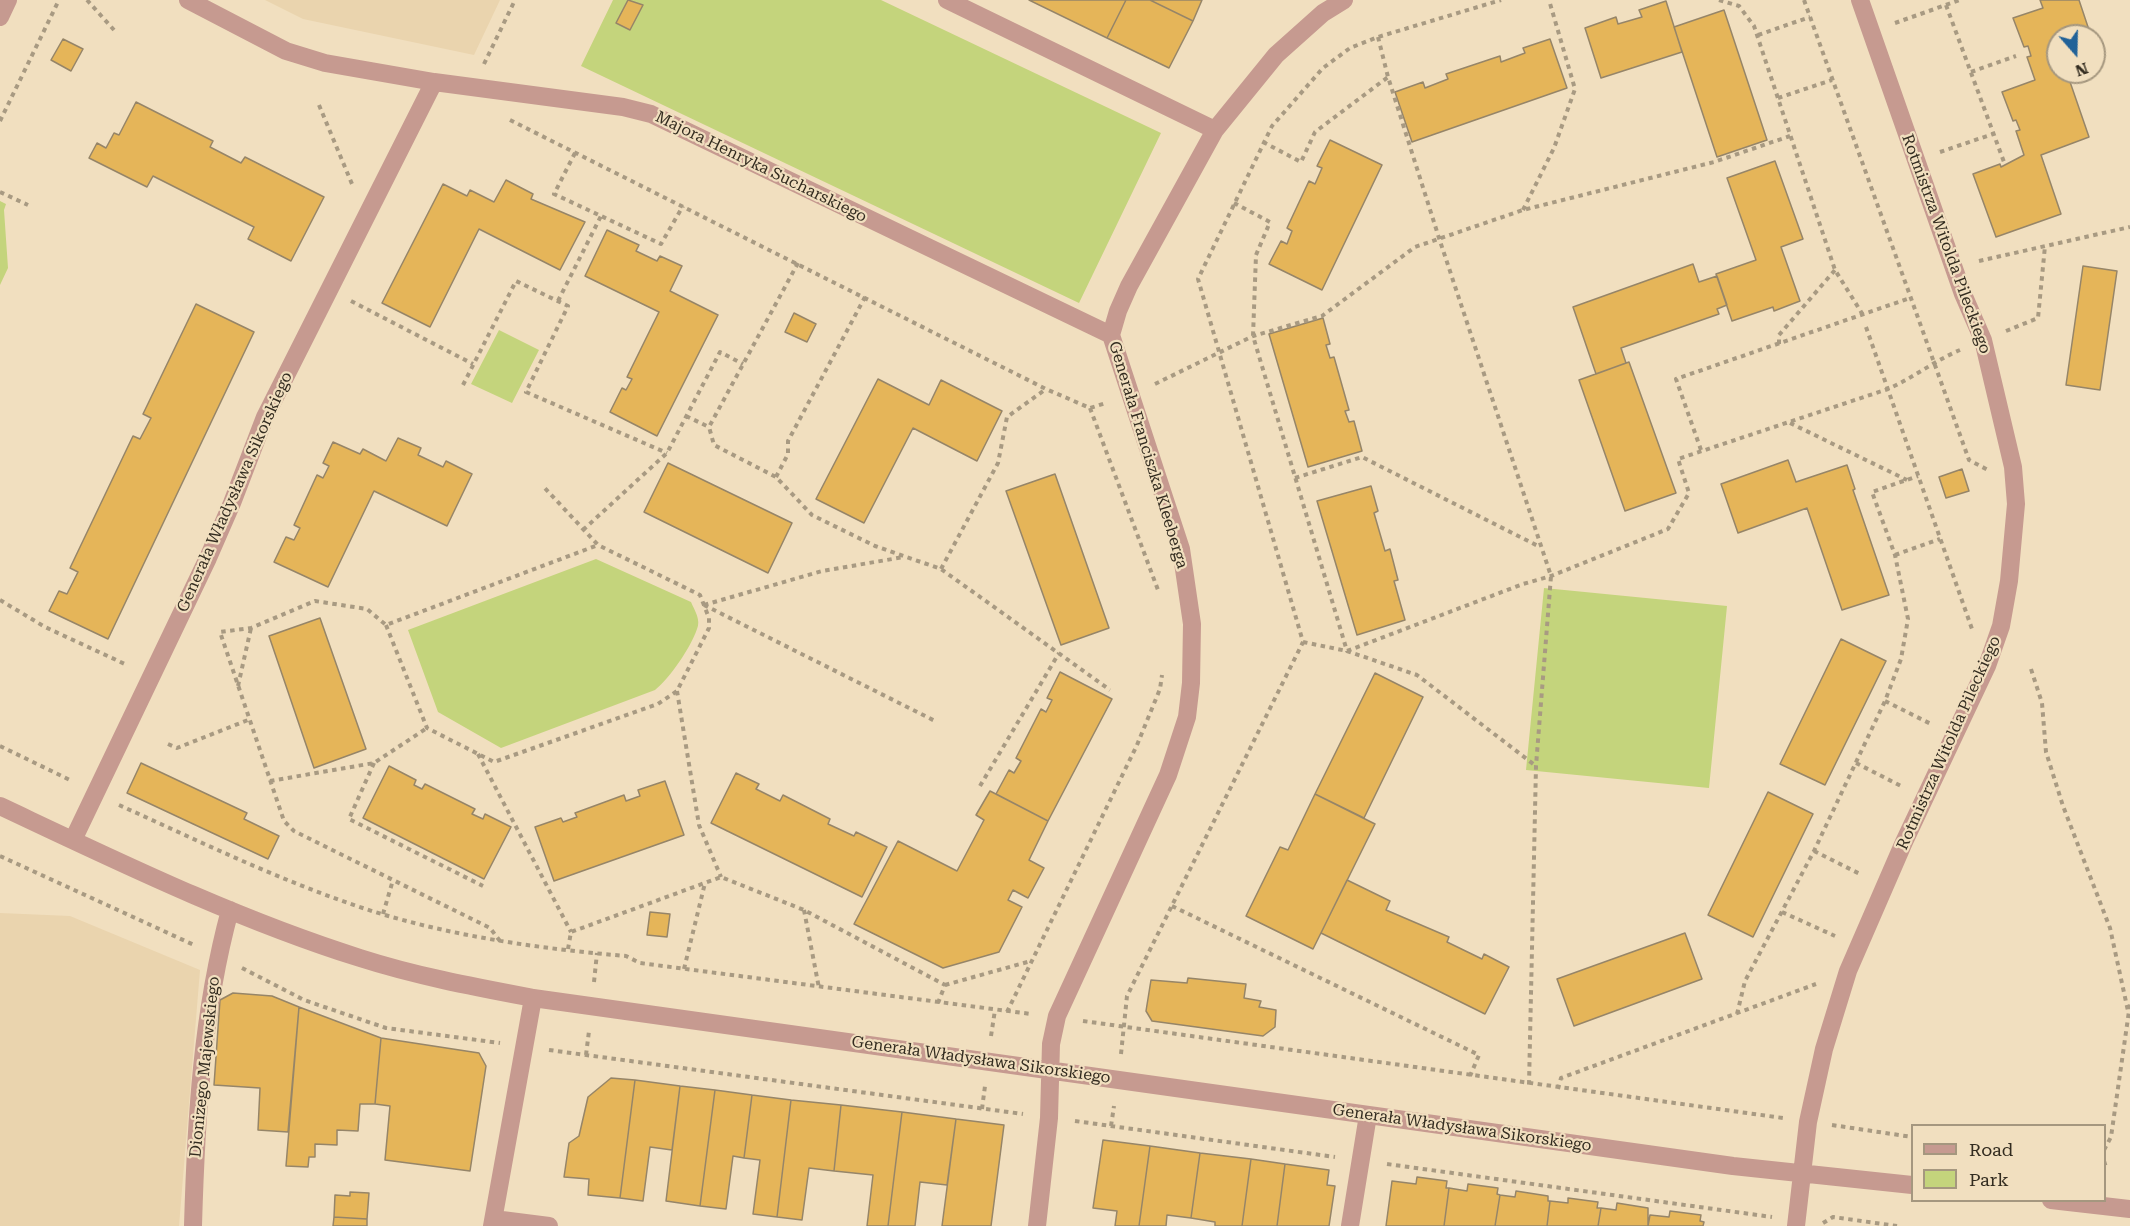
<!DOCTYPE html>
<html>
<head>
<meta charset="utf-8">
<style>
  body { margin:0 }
  #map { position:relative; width:2130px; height:1226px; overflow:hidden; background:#f1dfbf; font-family:"Roboto Serif",serif }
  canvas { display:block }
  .legend { position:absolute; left:1911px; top:1124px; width:195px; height:78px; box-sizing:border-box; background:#f1dfbf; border:2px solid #a5977f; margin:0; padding:8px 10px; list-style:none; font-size:18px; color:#332c20 }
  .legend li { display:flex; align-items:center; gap:12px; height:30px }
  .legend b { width:30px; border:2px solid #a5977f }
  .north { position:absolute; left:2046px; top:24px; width:60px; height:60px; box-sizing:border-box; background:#f1dfbf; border:2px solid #a5977f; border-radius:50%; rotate:160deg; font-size:16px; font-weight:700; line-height:24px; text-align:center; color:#332c20 }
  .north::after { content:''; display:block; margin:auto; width:21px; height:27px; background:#216298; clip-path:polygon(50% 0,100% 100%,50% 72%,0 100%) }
</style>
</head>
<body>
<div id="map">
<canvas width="2130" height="1226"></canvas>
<ul class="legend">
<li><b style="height:8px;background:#c69a90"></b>Road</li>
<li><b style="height:16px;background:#c4d47c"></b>Park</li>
</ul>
<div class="north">N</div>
</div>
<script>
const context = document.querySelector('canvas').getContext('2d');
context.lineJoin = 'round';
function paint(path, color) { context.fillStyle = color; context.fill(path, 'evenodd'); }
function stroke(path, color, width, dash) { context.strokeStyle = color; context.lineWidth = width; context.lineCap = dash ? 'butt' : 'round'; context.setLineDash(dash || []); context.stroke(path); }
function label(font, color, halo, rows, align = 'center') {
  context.font = font + ' "Roboto Serif",serif'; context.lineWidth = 4.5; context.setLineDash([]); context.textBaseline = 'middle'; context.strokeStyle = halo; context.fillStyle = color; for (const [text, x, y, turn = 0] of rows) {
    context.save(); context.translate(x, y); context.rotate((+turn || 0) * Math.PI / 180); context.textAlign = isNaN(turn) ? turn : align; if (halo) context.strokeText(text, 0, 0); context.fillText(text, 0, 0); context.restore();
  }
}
const built = new Path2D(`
  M265,0H500L474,55L303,19Z
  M0,913L70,916L200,970L179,1226H0Z`);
const green = new Path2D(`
  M613,0H881L1161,133L1079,303L581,66Z
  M0,201L6,204L4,210L8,268L0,285Z
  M499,330L539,350L512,403L471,384Z
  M596,559L691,602C695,611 701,620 697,629C691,647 670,678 655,690L501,748L438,712L408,630Z
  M1544,588L1727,606L1709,788L1526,770Z`);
const building = new Path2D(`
  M628,0L643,5L630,30L616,23Z
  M1029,0H1126L1107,38Z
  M1126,0H1150L1193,21L1169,68L1107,38Z
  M1150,0H1202L1193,21Z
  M2040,0H2079L2091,36H2058V72H2079L2068,76L2089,137L2041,155L2061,214L1996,237L1973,174L2000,164L2001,167L2024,155L2016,131L2020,130L2016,120L2013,121L2002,92L2035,80L2027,57L2031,56L2028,46L2024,47L2013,18L2043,8Z
  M1666,1L1682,52L1601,78L1585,28L1616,17L1618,24L1642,17L1639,10Z
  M1724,10L1767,140L1717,157L1674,27Z
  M63,39L83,49L71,71L51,60Z
  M1550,39L1567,88L1412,142L1395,92L1423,82L1425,88L1448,79L1446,74L1500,56L1501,62L1525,53L1523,48Z
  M2094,43L2101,64L2094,66Z
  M136,102L213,141L210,147L241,163L245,157L324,197L291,261L248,239L254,227L153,176L147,187L89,158L97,143L106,148L114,133L119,135Z
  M1330,140L1382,165L1322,290L1269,264L1281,241L1287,244L1292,231L1287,228L1309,181L1315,184L1322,168L1317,166Z
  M1775,161L1803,239L1781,247L1800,301L1774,311L1773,307L1732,321L1716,274L1756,260L1727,178Z
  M506,180L533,194L531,199L585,222L560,270L479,229L430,327L382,303L443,184L467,196L470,190L494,202Z
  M607,230L639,245L636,251L657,261L660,256L682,266L670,291L718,315L657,436L610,412L622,388L626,390L632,379L627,377L659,312L585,276Z
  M1693,264L1699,282L1717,276L1727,305L1717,309L1719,314L1621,348L1626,363L1596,374L1573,307Z
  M2083,266L2117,271L2100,390L2066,385Z
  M196,304L254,332L108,639L49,611L59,591L67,594L78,572L70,568L133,436L140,439L151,418L143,414Z
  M794,313L816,324L807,342L785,332Z
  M1323,318L1330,344L1326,345L1330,358L1334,357L1349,410L1345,411L1349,422L1354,421L1362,451L1308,467L1269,334Z
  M1629,362L1676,493L1625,511L1579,380Z
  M878,379L929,405L941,380L1002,411L977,461L913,428L864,523L816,499Z
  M398,438L421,448L418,455L443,467L446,461L472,474L447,526L374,491L328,587L274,562L286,537L294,540L300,528L294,525L317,475L323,478L329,466L323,463L333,442L360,454L363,449L386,461Z
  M1788,460L1796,482L1847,465L1855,489L1853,490L1889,595L1842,610L1807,508L1738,533L1721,484Z
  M668,463L792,523L768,573L644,512Z
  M1962,469L1969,491L1946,498L1939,477Z
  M1055,474L1109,628L1061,645L1006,491Z
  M1371,486L1378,511L1374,513L1385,551L1390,549L1398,580L1394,581L1405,620L1357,635L1317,501Z
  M320,618L366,749L314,768L269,636Z
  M1841,639L1886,661L1825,785L1780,764Z
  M1060,672L1112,699L1048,821L996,794L1009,770L1014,773L1021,761L1016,758L1041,709L1046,712L1052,700L1047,698Z
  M1375,673L1423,697L1364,818L1315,794Z
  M141,763L247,813L244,819L279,836L268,859L127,793Z
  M389,766L416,780L414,785L422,789L425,784L475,809L472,814L483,819L485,814L511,827L484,879L363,818Z
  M736,773L759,784L756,789L780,801L783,795L830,819L828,824L854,836L856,832L887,847L862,897L711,823Z
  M665,781L684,835L554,881L535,827L561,818L563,822L577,817L575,813L624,795L626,801L640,796L638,790Z
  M990,791L1048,821L1029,860L1044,868L1028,898L1013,890L1008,900L1022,907L999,952L943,968L854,924L898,841L957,871L984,820L976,815Z
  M1768,792L1813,814L1753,937L1708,915Z
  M1315,794L1375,824L1313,949L1246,916L1280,847L1288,850Z
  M1347,880L1390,901L1386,910L1449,937L1447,942L1482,959L1484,954L1509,967L1485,1014L1321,933Z
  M650,912L670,914L667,937L647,935Z
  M1685,933L1702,979L1574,1026L1557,979Z
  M1188,978L1246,984L1244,998L1261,1001L1259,1007L1276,1010L1275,1027L1263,1036L1152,1021L1146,1011L1151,980L1187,983Z
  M233,993L272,996L299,1007L288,1132L258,1130L260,1088L214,1085L220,1000Z
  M299,1007L381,1038L375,1104H360L358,1131L337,1130V1145L315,1144V1157H309L308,1167L286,1166Z
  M381,1038L479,1053L486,1066L470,1171L385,1160L390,1106L375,1104Z
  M611,1078L635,1080L620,1198L588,1195L589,1179L564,1177L569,1143L579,1136L588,1097Z
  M635,1080L680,1086L672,1150L650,1147L643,1201L620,1198Z
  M680,1086L715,1090L700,1206L666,1201Z
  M715,1090L752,1095L744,1158L733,1156L726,1209L700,1206Z
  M752,1095L791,1100L777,1217L753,1214L760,1160L744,1158Z
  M791,1100L841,1105L834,1171L809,1168L802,1220L777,1217Z
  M841,1105L902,1112L888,1226H867L873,1175L834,1171Z
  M902,1112L956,1119L947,1185L920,1182L915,1226H888Z
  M956,1119L1004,1125L991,1226H942Z
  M1103,1140L1150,1146L1139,1226H1115L1117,1211L1093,1208Z
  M1150,1146L1200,1153L1191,1218L1167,1215L1166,1226H1139Z
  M1200,1153L1251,1159L1242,1226H1215V1222L1191,1218Z
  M1251,1159L1285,1164L1277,1226H1242Z
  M1285,1164L1329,1170L1327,1185L1335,1186L1329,1226H1277Z
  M1417,1177L1447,1181L1446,1188H1449L1444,1226H1386L1392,1181L1416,1184Z
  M1468,1184L1498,1188L1497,1194L1500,1195L1495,1226H1444L1449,1188L1467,1191Z
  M1516,1191L1548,1196V1201H1550L1547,1226H1495L1500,1195L1515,1197Z
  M350,1192L369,1193L367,1219L334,1217L335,1195L350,1196Z
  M1568,1198L1598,1202L1597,1208H1601L1598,1226H1547L1550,1201L1568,1203Z
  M1617,1203L1648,1208V1226H1598L1601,1208L1616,1210Z
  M1670,1211L1701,1215L1700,1221L1704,1222L1703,1226H1648L1650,1215L1669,1217Z
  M334,1217L367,1219V1226H333Z`);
const path = new Path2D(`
  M87,0L114,30
  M1719,0L1739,6L1754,26L1835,270L1863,315
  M1804,0L1969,460L1988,470
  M1946,5L2004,162
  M1895,23L1960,0
  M1758,35L1810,17
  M1378,37L1388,77L1439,238L1551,576L1536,766L1529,1085
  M484,64L515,0
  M1971,72L2016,56
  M1778,98L1832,80
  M319,105L352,184
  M510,120L1046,389L1090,408L1106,403
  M0,121L59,0
  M1263,142L1301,162L1315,132L1388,77
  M1940,152L1993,134
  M575,153L554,194L661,244L683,206
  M0,192L28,205
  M1234,203L1270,222L1256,255L1253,336L1347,651L1417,675L1536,766
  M1523,210L1554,148L1575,89L1549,0
  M1979,261L2130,227
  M798,263L709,427L714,445L776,477L812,515L875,546L941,569L1110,690
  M351,301L473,364
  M558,301L601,216
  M1866,327L1972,629
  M2006,331L2038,318L2045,246
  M1779,344V335L1835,270
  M1155,384L1253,336L1322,316L1415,247L1523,210L1714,162L1790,136
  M463,385L516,281L568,306L526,392L667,453
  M1090,408L1158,590
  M686,416L709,427
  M1790,423L1907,480
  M1701,450L1676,379L1910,298
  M776,477L788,454V441L865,297
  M1295,478L1362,457L1540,547
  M583,530L667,453L720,352L743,364
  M1895,555L1940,539
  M941,569L998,463L1007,417L1046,389
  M0,600L45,627L127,665
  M704,605L937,722
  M704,605L822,571L904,557
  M386,625L427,728L494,762L658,704L677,691L709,628V618L700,595L598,545L542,485
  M1303,642L1347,651L1523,584L1551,576L1668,529L1689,493L1678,459L1888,389C1913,378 1934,361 1960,350
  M2031,669L2042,703L2046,752L2063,806L2110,928L2128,1011
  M238,686L251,628
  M677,691L699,825L721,877
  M1885,701L1931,724
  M168,744L177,748L248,720
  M0,746L72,781
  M478,754L571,932
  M374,763L349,819L483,886
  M1856,763L1901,786
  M270,781L374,763L427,728
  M980,786L1059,653
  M119,805C203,843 287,884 375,912C456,937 543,949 626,956L640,963L1031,1014
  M1814,851L1860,874
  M0,856L194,945
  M1172,906L1479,1055L1470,1076
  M804,910L819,988
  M1782,912L1835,936
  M383,914L393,880
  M500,941L490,928L294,831L284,821L220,632L251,628L315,601L367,609L386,625L598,545
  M568,949L571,932L721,877L804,910L945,985L938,1003
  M242,968L304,1000L386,1028L500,1043
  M684,969L705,883
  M594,982L597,953
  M945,985L1031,961
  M1007,1012L1137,745L1160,689L1162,675
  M1737,1014L1745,981L1814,851L1885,701L1901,659L1908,619L1895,555L1872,492L1918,476
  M1083,1021L1783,1118
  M991,1036L995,1010
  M549,1050L1023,1114
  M1121,1054L1127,996L1303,642L1198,279L1272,126L1323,68L1350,48L1378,37L1501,0
  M586,1055L589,1031
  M1558,1089L1561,1078L1816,984
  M982,1109L985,1086
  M1075,1121L1335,1157
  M1832,1125L1912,1137
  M1111,1126L1114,1106
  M2104,1150L2111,1137L2130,1004
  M2104,1161L2106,1167
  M1387,1164L1772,1217
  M1823,1223L1833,1217L1897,1226`);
const minor = new Path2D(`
  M188,0L286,51L325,63L434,82L623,107L651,114L1111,335
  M947,0L1215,130
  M0,17L8,0
  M0,806C117,861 236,919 360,958C416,976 475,987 533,998L1733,1166L1912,1185
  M73,840L208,558L232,503L265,417L434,82
  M2051,1200L2130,1209
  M494,1219L549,1226
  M193,1226C196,1120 202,1013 230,910
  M492,1226L533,998
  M1037,1226L1049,1118L1051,1044L1057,1016L1168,775L1187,717L1191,683L1192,624L1181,549L1111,335L1118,311L1129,286L1215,130L1276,55L1323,13L1344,0
  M1350,1226L1368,1115
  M1796,1226L1808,1122L1824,1049L1848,971L1904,842L1987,666L2001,626L2009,581L2016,504L2013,467L1983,340L1963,294L1860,0`);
const streetNames = [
  ["Majora Henryka Sucharskiego",761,167,26],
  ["Rotmistrza Witolda Pileckiego",1946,244,70],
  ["Generała Franciszka Kleeberga",1148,455,73],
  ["Generała Władysława Sikorskiego",235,492,-66],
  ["Rotmistrza Witolda Pileckiego",1949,743,-66],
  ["Generała Władysława Sikorskiego",981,1060,8],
  ["Dionizego Majewskiego",205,1067,-84],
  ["Generała Władysława Sikorskiego",1462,1128,8]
];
paint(built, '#ead4ae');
paint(green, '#c4d47c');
paint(building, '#e5b559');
stroke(building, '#968568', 1.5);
stroke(path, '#a89a82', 4, [4.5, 4.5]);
stroke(minor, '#c69a90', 18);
label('16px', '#332c20', '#f1dfbf', streetNames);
</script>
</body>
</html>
